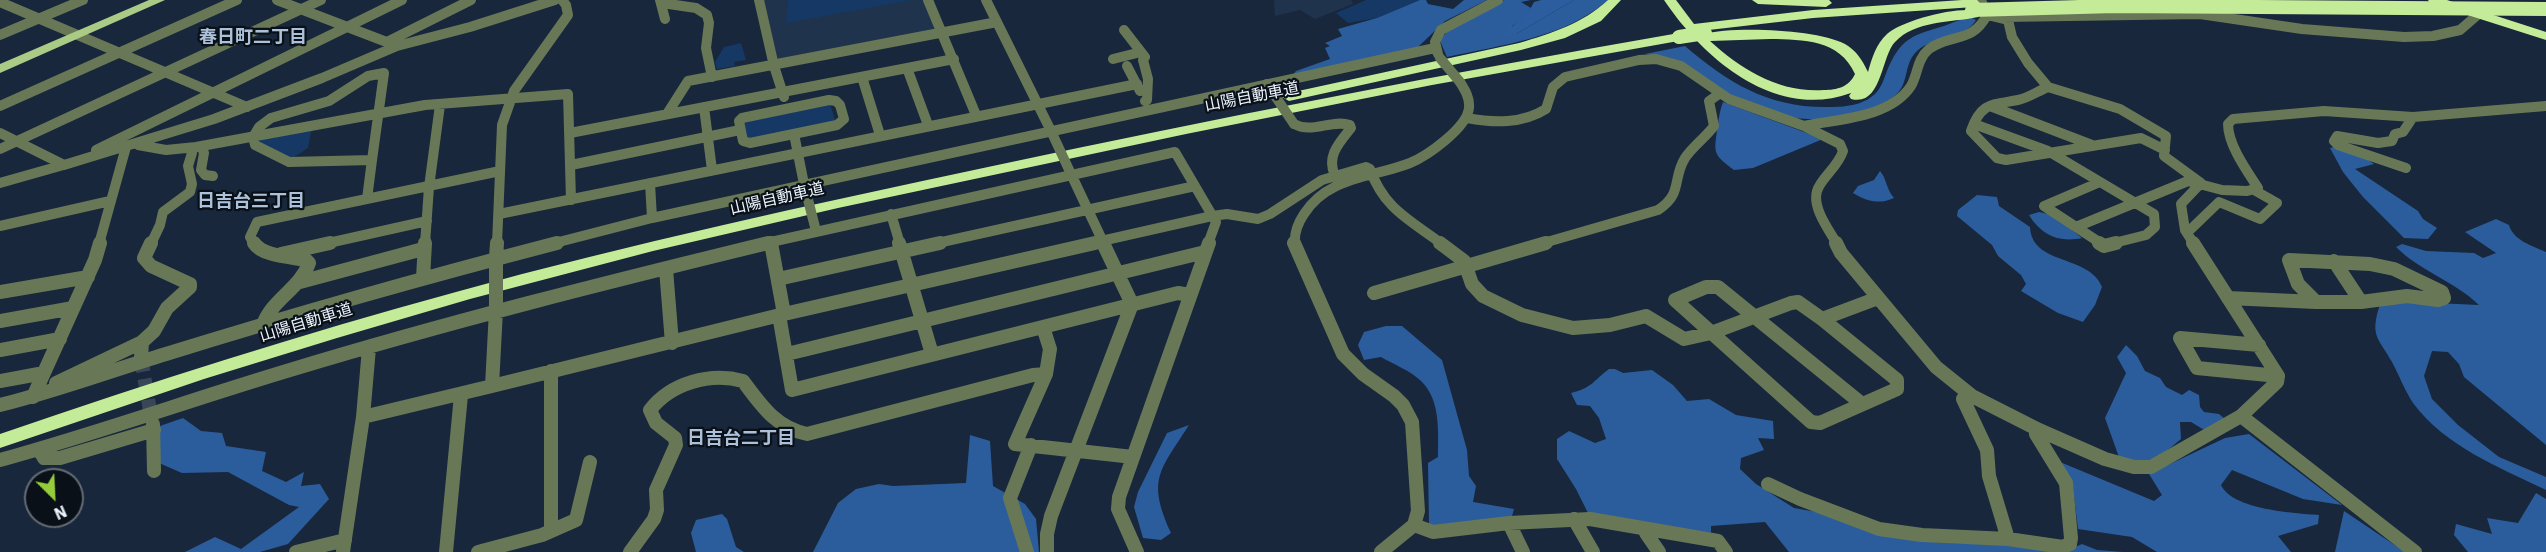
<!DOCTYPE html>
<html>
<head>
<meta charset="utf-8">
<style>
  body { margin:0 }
  #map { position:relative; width:2546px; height:552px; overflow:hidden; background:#18273b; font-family:"IBM Plex Sans",sans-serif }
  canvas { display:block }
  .north { position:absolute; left:24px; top:468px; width:60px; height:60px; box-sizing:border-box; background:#091018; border:2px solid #646b74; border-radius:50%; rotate:156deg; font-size:16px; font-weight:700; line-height:24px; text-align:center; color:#ecf4fe }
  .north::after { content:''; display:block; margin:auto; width:21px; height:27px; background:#94cc3c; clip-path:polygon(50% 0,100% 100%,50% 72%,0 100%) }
</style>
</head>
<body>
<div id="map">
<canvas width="2546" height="552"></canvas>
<div class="north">N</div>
</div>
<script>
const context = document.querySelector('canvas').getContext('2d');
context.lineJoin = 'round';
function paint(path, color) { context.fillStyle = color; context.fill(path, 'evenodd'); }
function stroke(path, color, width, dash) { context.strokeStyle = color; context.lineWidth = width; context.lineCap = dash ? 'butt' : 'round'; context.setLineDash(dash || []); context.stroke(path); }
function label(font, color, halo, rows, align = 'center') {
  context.font = font + ' "IBM Plex Sans","Noto Sans JP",sans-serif'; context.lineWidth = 4.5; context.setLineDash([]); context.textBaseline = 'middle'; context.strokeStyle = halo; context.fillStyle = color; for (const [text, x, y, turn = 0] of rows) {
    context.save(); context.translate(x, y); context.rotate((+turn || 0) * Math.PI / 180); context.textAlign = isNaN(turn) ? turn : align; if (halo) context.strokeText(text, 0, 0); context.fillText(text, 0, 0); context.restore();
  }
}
const built = new Path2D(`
  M762,0H924L937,31L777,61Z
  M1274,0H1351L1353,4L1315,19L1300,10L1275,16Z`);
const green = new Path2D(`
  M788,0H912L786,23Z
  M1366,0H1420L1377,18L1348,23L1336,13Z
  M741,43L746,60L734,62L735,66L717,69L715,62L724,47Z
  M830,104L836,123L747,142L743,122Z
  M312,127L308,148C301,152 294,159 286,159C274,159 260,147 255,137Z`);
const forest = new Path2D(`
  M1420,0H1426L1428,4L1453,9L1464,0H1487L1445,21L1416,49L1293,75L1296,71L1330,59L1325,48L1330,46L1325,43L1342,36L1338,29L1377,18Z
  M1504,0H1531L1521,2L1531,8L1524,19L1512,26L1516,34L1574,0H1608C1565,38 1501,45 1447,57L1440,41C1452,20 1485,16 1504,0Z
  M1970,17L1976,20C1964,40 1934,35 1917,51C1902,65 1911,85 1892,98C1867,115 1825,122 1795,118C1778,116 1746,104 1730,96C1702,82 1677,60 1645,54L1685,46C1728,83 1769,108 1828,107C1844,107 1862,106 1875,94C1883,86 1884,77 1889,66C1903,36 1915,35 1944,26C1953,23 1960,19 1970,17Z
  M2337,146L2363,156L2374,164L2355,169L2418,211L2423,219L2437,228L2428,239L2404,238L2363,197L2343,172L2330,148Z
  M1880,171C1887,179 1886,189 1894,198C1879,205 1866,201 1853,193L1858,186L1874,180Z
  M1977,195L1997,197L1999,206L2030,227C2032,266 2089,254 2102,287L2095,305L2083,322L2058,313L2021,291L2026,284L2021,275L1998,256L1992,245L1957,216L1958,210Z
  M2039,212L2053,215L2082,238C2059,243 2041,235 2029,215Z
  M2496,219L2509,225C2513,240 2532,246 2546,252V445L2464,377L2459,364L2448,352L2432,351L2424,376L2432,399L2458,425L2499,457L2546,477V490C2499,467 2446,447 2413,403C2405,391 2399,375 2392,362C2377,336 2370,336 2380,304L2413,302L2479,305C2454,281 2420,271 2396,247L2402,244L2426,251L2474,253L2483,258L2496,253L2465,232Z
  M1386,326H1402L1442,360L1467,450L1469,476L1476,486L1473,502L1514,509L1512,516L1436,527L1429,525L1428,463L1438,457C1438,432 1441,400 1421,381C1411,371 1393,364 1381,357L1364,360L1358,345L1364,332Z
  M2126,345L2137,356L2145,371L2160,378L2166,387L2182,395L2189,390L2199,395L2200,407L2204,412L2219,414L2225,419L2206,431L2191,422H2180L2181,439C2157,459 2152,465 2120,460L2105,418L2126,373L2117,357Z
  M1609,369H1615L1623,373L1652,370L1673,385L1687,401L1709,399L1736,415L1773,421L1774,439L1758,438L1764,450L1741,458L1740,469L1756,484L1794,508L1828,514L1899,538L1945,543L2007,544L2066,551L2082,544L2097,550L2123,552H1789L1765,522L1711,526V533L1588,513L1576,489L1557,459V439L1569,431L1595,443L1606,439L1599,418L1590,406L1577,405L1571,393C1592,388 1593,381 1609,369Z
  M183,418L201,431L222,433L226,446L266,452L262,471L286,482L304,472L301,486L320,484L329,499L288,544L260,552H185L215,537L241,549L299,507L289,505L228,472L182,473L159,463L160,426Z
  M1189,425C1159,472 1147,479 1171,533L1161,540L1143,538L1134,507L1138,492L1167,433Z
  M2249,434L2342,505L2303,499L2232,470L2221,485C2233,510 2294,513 2319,515L2318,524L2278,536L2291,552H2157L2132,537L2078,529L2073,488L2060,462L2154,501L2162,495L2149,474L2225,438Z
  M970,435L990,441L993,486L1025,504L1036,519L1039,552H813L838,503L856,489L879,484L893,486L966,483Z
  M2536,493L2546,499V552H2468L2454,535L2456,524L2492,534L2487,518L2518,523Z
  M2344,511L2405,552H2335Z
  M722,514L727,519L736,547L744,552H696L691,533L696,520Z`);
const water = new Path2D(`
  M1541,0H1574L1516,34H1504C1517,20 1524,22 1534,2Z
  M1723,102L1823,139L1753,168L1734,170C1713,154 1714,154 1717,130C1719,119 1719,113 1723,102Z`);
const minorTunnel = new Path2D(`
  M141,358L152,422`);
const minorFar1 = new Path2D(`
  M660,0L665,19
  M759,0L774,66L784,97
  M928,0L976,115
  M986,0L1051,131
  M0,2L247,107
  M662,3L696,8L707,15L709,23L706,48L712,77
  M1987,15L2008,20L2012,37L2028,63L2048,87L2120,109L2166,136L2164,156L2201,183L2181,204L2185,230L2194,244
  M2003,17L2200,14L2302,29L2404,37L2433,36L2460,30L2482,11
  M1124,30L1145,57L1143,60L1148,79L1147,100L1145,101
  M0,35L83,0
  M389,41L471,0
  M397,46L470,27L555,0
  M1438,54L1435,42L1441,30L1498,0
  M1113,59L1141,52
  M1127,66L1140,91
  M907,68L928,125
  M384,73L372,160L289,162L255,145L253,137L259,127L271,118L329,101L368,76Z
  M862,77L880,135
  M2048,87C2038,91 2028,98 2018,100C1992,105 1981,102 1971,131L1997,158L2006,160L2141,138L2165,150
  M829,100L836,101L840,105L844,119L837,125L750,143L743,141L739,121L742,118Z
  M0,106L237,0
  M1990,106L2092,145
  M704,107L712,170
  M667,114L688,81L997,22
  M1467,118C1494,123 1522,124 1546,109L1553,87L1565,77L1639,60L1656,59L1681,66L1729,99L1804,126L1840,144L1843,151C1838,167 1821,178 1817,191C1812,208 1829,230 1837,244
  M1294,124C1312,134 1331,119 1350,125L1351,128C1339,143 1326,156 1335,176
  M1974,124L2048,151L2154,214L2155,227L2146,235L2110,244
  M1804,126C1838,119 1890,118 1911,86C1918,74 1917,59 1929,49C1951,33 1972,44 1987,15L1981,0
  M0,133L64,165L214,119L322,78L397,46L277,0
  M570,133L954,59
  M794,134L804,184
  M138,145L166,150L196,147L425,105L568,94L571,200
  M201,146L204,153L201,170L205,175L213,176
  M0,149L321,0
  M96,150L402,0
  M571,165L740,130
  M2406,168L2338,145L2334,141L2337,136L2378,143L2392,141L2395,134L2403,132L2413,117
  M1071,174L1104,244
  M2100,182L2044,206L2102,244
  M0,183L67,164
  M650,183L652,218
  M367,199L372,160
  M499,214L1137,84
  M891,214L900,244
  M0,226L110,201
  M2076,227L2188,181L2222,190L2247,191L2258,188C2247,171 2228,145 2228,124L2233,119L2324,111L2413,117L2546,106
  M2185,230L2191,229L2219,202L2260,219L2277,203L2254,190
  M99,244L126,147
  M151,244L160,225L163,212L190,192L192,184L188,166L192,153L189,148
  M254,244L250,237L257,222L500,171
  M324,244L427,221
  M425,244L429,187L440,105
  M497,244L502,125L514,91L568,15L566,5L562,0
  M551,244L652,218L1435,48
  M762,244L1175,152L1216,222L1208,244
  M933,244L1195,186
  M1088,244L1212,216L1227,214L1258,219L1270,214L1322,180L1366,167L1370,169C1384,209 1410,220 1442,244
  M1295,244C1294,234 1298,223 1304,214C1328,176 1372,178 1410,163C1427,156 1467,128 1469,108C1470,98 1465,90 1460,82
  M1540,244L1658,210C1683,194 1672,179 1685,158C1693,146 1706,137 1714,126L1709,101L1719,94`);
const minor = new Path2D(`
  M254,243C262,256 291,257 306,260L309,263C300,289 272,299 263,325
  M771,243L784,314
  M899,243L932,354
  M1294,243L1343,354L1363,374L1394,396L1403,405L1412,422L1418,511L1414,525L1381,552
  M1440,243L1464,261L1472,284L1483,296L1522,315L1573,328L1610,325L1646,316L1684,339L1711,333L1791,303L1798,302L1822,319L1878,298
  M1836,243L1841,253L1936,367L1972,396L2039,430L2105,459L2134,467H2151L2241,416L2277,382L2278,376L2193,243
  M2099,243L2104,246L2116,243
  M281,254L330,243
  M496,258L497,243
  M2289,260L2370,264L2394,269L2442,292L2444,298L2438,300L2407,296L2361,302H2316L2298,284Z
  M2334,261L2361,302
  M666,269L672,343
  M423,278L425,243
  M778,279L940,243
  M300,282L423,249
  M0,292L88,277
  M1374,293L1546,243
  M2228,298L2316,302
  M496,310L492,386L784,314L1095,243
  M779,315L792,390L1178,293L1190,295
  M1822,319L1897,380V389L1820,423L1811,422L1675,300L1706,287H1718L1862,404
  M0,321L73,308
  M1043,327L1050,349L1046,374L1015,444L1133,457
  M2259,345L2180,338L2197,368L2278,376
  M0,350L60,339
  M787,354L1205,252
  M141,358L142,342L154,331L167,308L190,287V284L151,266L144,258L151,243
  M551,371V531
  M0,381L44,373
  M56,383L142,342
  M1972,396L1963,399L1987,450L1989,476L2008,539
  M33,397L95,260L100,243
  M0,405C56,391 110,371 166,354C295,314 426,277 557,243
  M2241,416L2415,552
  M363,417L492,386
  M153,424L154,471
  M39,449L44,458H60L154,430
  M0,460C98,433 193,399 290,370C448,322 608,282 768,243
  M1768,484L1800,499L1879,529L1922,535L2008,539L2063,547L2070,544L2071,538L2066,483L2036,434L2039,430
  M1574,519L1593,552
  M1509,523L1523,552
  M1414,525L1433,532L1509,523L1590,519L1718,541L1726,552
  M1647,529L1646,533L1659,552
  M296,552L345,540
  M343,552L363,417L369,348
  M446,552L461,395
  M478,552L542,535L576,520L590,462
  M630,552L654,519L657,510L656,490L676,445L675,438L656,423L650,410C671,383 710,372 743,381C761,405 776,428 807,434L1033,375L1046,374
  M1027,552L1010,498L1031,445
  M1047,552V534L1051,516L1132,304L1103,243
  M1137,552L1118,509L1119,497L1209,243`);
const major = new Path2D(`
  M149,0H165L0,73V64Z`);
const highway = new Path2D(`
  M1608,0H1621L1601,21L1565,38L1521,50L1289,101L1282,97L1289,93L1519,43C1552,33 1582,24 1608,0Z
  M1664,0H1676L1694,24L1813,10L1962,0H1977L1980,3L1974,7L1813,18L1700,31L1703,34C1734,26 1817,29 1845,44C1857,51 1862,60 1868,72C1872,58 1876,44 1887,34C1903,20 1957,6 1978,11L1979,14L1978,17C1950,23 1916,20 1895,42C1881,56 1882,107 1851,99L1849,96L1851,93C1775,121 1703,58 1664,0ZM1770,39C1804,40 1839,39 1855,74C1849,87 1837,90 1824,90C1779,93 1742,70 1710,41Z
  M1752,0H1829L1832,3L1826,7L1758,4Z
  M2428,0H2447L2546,32V40L2430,3Z
  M1679,33L1684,34L1686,37L1684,40L1432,85L1186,134L838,208L653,251L470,299L337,338L204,379L0,448V434C151,382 302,334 456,292C632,243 810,205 988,167C1218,118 1448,73 1679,33Z`);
const minorBridgeFar1 = new Path2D(`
  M1440,58L1460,82
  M1267,84L1294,124
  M1051,131L1071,174
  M804,184L816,231`);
const minorBridge = new Path2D(`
  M496,258V310`);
const highwayBridge = new Path2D(`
  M1972,10L2115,6L2546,9
  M1679,37L1705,33`);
const streetNames = [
  ["山陽自動車道",1252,97,-11],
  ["山陽自動車道",777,199,-13],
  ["山陽自動車道",306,323,-17]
];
const neighbourhoodNames = [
  ["春日町二丁目",253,38],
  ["日吉台三丁目",251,202],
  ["日吉台二丁目",741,439]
];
paint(built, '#20334c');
paint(green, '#153865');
paint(forest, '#2b5d9d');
paint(water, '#2c5d9e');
stroke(minorTunnel, '#384658', 14, [14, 7]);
stroke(minorFar1, '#687857', 10);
stroke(minor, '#687857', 14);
paint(major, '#aacb85');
paint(highway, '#c4eb97');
stroke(minorBridgeFar1, '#687857', 10);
stroke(minorBridge, '#687857', 14);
stroke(highwayBridge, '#c4eb97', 14);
label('16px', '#ecf4fe', '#091018', streetNames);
label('bold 18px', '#adc0d9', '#091018', neighbourhoodNames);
</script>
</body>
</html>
